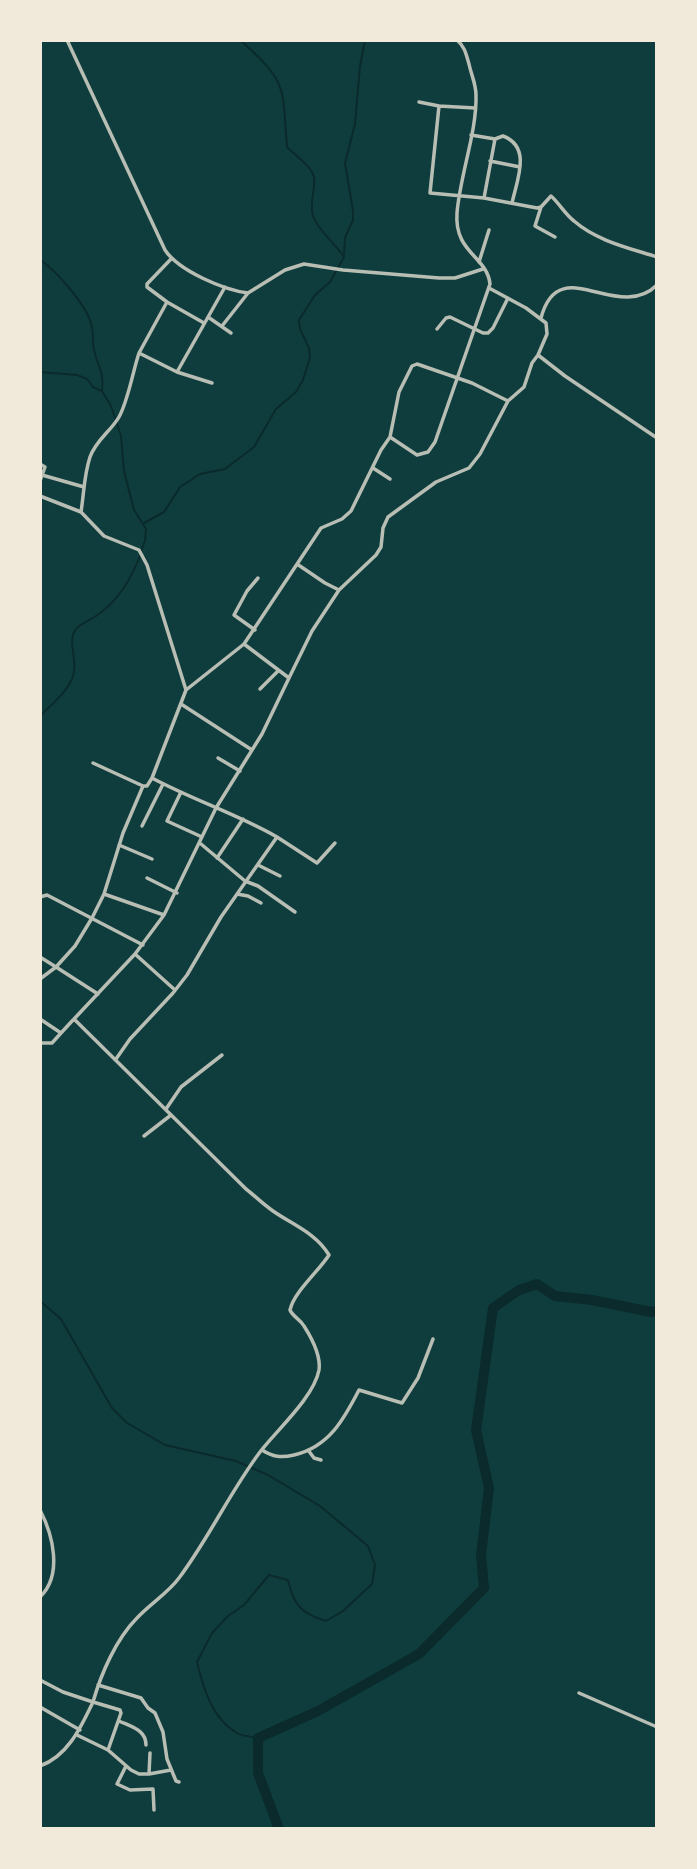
<!DOCTYPE html>
<html>
<head>
<meta charset="utf-8">
<style>
  body { margin:0 }
  #map { position:relative; width:697px; height:1869px; overflow:hidden; background:#0f3d3e; font-family:Quicksand,sans-serif }
  canvas { display:block }
  .frame { position:absolute; inset:0; border:42px solid #f1e9da; pointer-events:none }
</style>
</head>
<body>
<div id="map">
<canvas width="697" height="1869"></canvas>
<div class="frame"></div>
</div>
<script>
const context = document.querySelector('canvas').getContext('2d');
context.lineJoin = 'round';
function stroke(path, color, width, dash) { context.strokeStyle = color; context.lineWidth = width; context.lineCap = dash ? 'butt' : 'round'; context.setLineDash(dash || []); context.stroke(path); }
const stream = new Path2D(`
  M344,255L345,238L353,220V211L345,163L355,124L360,66L365,40
  M40,260C56,270 86,305 91,323C94,332 92,341 94,350C98,369 104,368 102,391
  M40,372L77,375L87,379L93,387L102,391L111,406L121,436L124,471L134,510L146,529L145,541L141,551
  M144,523L164,512L180,487L200,474L225,469L254,447L276,409L296,392L303,380L310,358L309,348L300,329L299,320L315,295L330,282L344,257C335,243 319,232 313,216C309,202 316,188 314,177C311,166 295,155 287,147C282,87 289,83 240,40
  M40,716C51,705 65,694 72,679C80,662 65,640 77,628C82,623 90,620 96,616C118,601 130,581 140,556
  M40,1301L61,1319L112,1408L127,1423L165,1445L236,1461L268,1475L320,1506L368,1546L375,1565L372,1584L343,1611L326,1621C301,1613 294,1606 288,1580L269,1575L244,1605L228,1616L212,1633L197,1662C203,1687 212,1719 237,1733C242,1736 252,1737 258,1738`);
const river = new Path2D(`
  M279,1829L258,1773V1738L318,1711L419,1654L484,1588L481,1555L489,1488L476,1430L493,1308L519,1290L537,1284L555,1296L592,1300L651,1312L657,1311`);
const minor = new Path2D(`
  M67,40L165,250C179,271 224,290 248,293L285,270L304,264L343,270L439,278H455L483,269
  M419,102L439,106
  M475,108L439,106L430,193L484,198L537,208L541,207L551,196C559,203 565,214 574,221C597,241 629,248 657,257
  M471,135L495,139L503,136C532,147 517,180 512,203
  M490,161L520,167
  M484,198L495,139
  M541,207L535,226L555,237
  M479,262L489,230
  M489,288L526,308L546,323L547,334L538,355L565,376L657,438
  M167,302L147,287V284L171,259
  M208,317L231,333
  M541,318C559,250 617,324 657,285
  M204,323L167,302L139,353L177,372L225,287
  M222,326L248,293
  M437,329L446,318L450,317L483,333H488L493,328L508,298
  M177,372L212,383
  M390,437L399,392L412,366L417,364L472,383L508,401L524,387L532,363L538,355
  M40,464L45,467L40,481
  M373,468L390,479
  M42,475L84,487
  M40,496L81,512C84,493 84,475 90,457C96,440 111,431 119,417C128,401 133,371 139,353
  M81,512L104,536L139,550L147,565L186,690
  M297,564L325,583L339,590
  M255,630L234,615L247,591L258,578
  M289,678L312,631L339,590L376,555L381,547L383,528L388,517L436,482L469,468L480,454L508,401
  M260,689L278,671
  M181,704L252,750
  M218,758L240,771
  M93,763L143,786H147L152,778
  M181,792L167,821L202,837
  M142,826L163,784
  M277,837L317,863L335,843
  M201,844L245,881L258,886L295,912
  M119,845L152,859
  M217,858L243,819
  M258,865L280,876
  M147,878L177,893
  M104,894L164,915
  M237,894L248,896L261,903
  M40,897L47,895L143,945
  M135,954L175,990
  M40,957L56,967L40,979
  M98,994L56,967L75,946L92,918L104,894L123,833L143,786
  M40,1019L61,1033L73,1020
  M40,1043H52L61,1033
  M116,1059L130,1039L173,993L187,975L221,917L277,837C237,814 193,800 152,778L186,690L244,644
  M166,1109L181,1087L222,1055
  M144,1136L171,1115
  M262,1450C273,1457 281,1458 294,1455C329,1447 344,1419 359,1390L402,1403L418,1378L433,1339
  M308,1450L314,1458L321,1460
  M40,1510C53,1535 63,1575 40,1597
  M40,1680L63,1692L93,1702C101,1674 116,1639 137,1618C150,1604 168,1593 179,1578C209,1538 230,1492 260,1452C277,1430 314,1397 319,1370C321,1356 311,1337 304,1326C300,1319 293,1317 290,1310C294,1292 318,1272 329,1255C316,1233 293,1225 273,1211C263,1204 255,1196 246,1189L74,1019L135,954L164,915L216,808L262,734L289,678L244,644L321,528L342,519L351,511L381,450L390,437L417,455L428,452L435,442L490,284C487,256 454,253 457,213C460,175 477,132 476,95C476,84 471,74 469,64C466,54 465,47 457,40
  M98,1685L141,1698L148,1708L155,1713L163,1732L167,1759L176,1781L179,1782
  M579,1693L657,1727
  M40,1707L80,1730
  M119,1721C132,1727 146,1730 146,1745
  M77,1735L108,1750L131,1770L139,1774H149L171,1770
  M40,1766C68,1756 81,1727 93,1702L120,1710L121,1713L108,1750
  M126,1766L117,1784L130,1790L153,1789L154,1810
  M149,1774L150,1753`);
stroke(stream, '#0a2a2b', 2);
stroke(river, '#0a2a2b', 10);
stroke(minor, '#b8beb3', 3.5);
</script>
</body>
</html>
